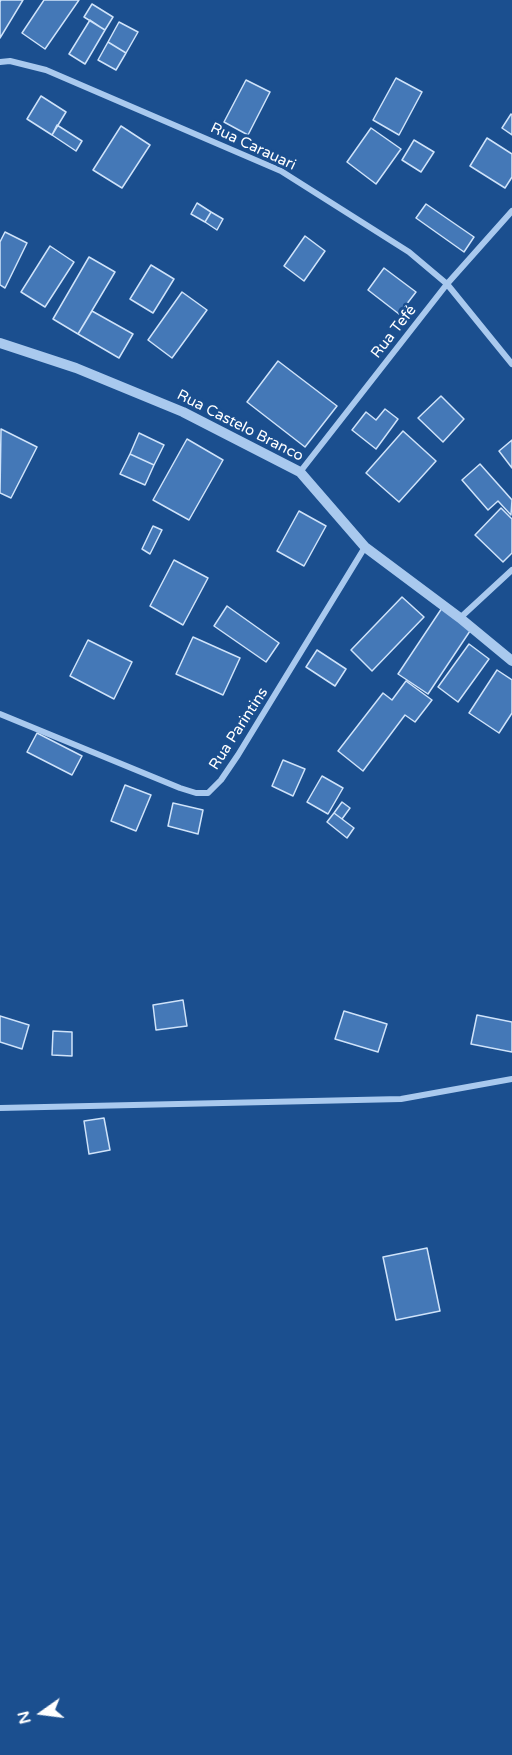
<!DOCTYPE html>
<html>
<head>
<meta charset="utf-8">
<style>
  body { margin:0 }
  #map { position:relative; width:512px; height:1755px; overflow:hidden; background:#1b4f8f; font-family:"Varela Round",sans-serif }
  canvas { display:block }
  .north { position:absolute; left:12px; top:1683px; width:60px; height:60px; -webkit-text-stroke:4px #1b4f8f; paint-order:stroke; rotate:256deg; font-size:16px; font-weight:700; line-height:24px; text-align:center; color:#fff }
  .north::after { content:''; display:block; margin:auto; width:21px; height:27px; background:#fff; clip-path:polygon(50% 0,100% 100%,50% 72%,0 100%) }
</style>
</head>
<body>
<div id="map">
<canvas width="512" height="1755"></canvas>
<div class="north">N</div>
</div>
<script>
const context = document.querySelector('canvas').getContext('2d');
context.lineJoin = 'round';
function paint(path, color) { context.fillStyle = color; context.fill(path, 'evenodd'); }
function stroke(path, color, width, dash) { context.strokeStyle = color; context.lineWidth = width; context.lineCap = dash ? 'butt' : 'round'; context.setLineDash(dash || []); context.stroke(path); }
function label(font, color, halo, rows, align = 'center') {
  context.font = font + ' "Varela Round",sans-serif'; context.lineWidth = 6; context.setLineDash([]); context.textBaseline = 'middle'; context.strokeStyle = halo; context.fillStyle = color; for (const [text, x, y, turn = 0] of rows) {
    context.save(); context.translate(x, y); context.rotate((+turn || 0) * Math.PI / 180); context.textAlign = isNaN(turn) ? turn : align; if (halo) context.strokeText(text, 0, 0); context.fillText(text, 0, 0); context.restore();
  }
}
const building = new Path2D(`
  M1,0H23L0,38V2Z
  M44,0H79L45,49L22,33Z
  M92,4L113,17L105,30L84,17Z
  M90,20L105,30L85,64L69,54Z
  M119,22L138,32L126,53L108,42Z
  M108,42L126,53L116,70L98,60Z
  M396,78L422,92L399,135L373,120Z
  M246,80L270,92L248,135L224,122Z
  M41,96L66,112L52,135L27,119Z
  M511,114L512,115V135L502,128Z
  M57,125L82,141L76,151L52,135Z
  M121,126L150,145L122,188L93,170Z
  M371,128L401,149L376,184L347,162Z
  M487,138L512,154V177L505,188L470,166Z
  M414,140L434,152L421,172L402,160Z
  M197,203L211,212L205,222L191,214Z
  M426,204L474,237L464,252L416,218Z
  M211,212L223,219L217,230L205,222Z
  M5,232L27,243L5,288L0,285V242Z
  M305,236L325,251L304,281L284,266Z
  M50,246L74,262L45,307L21,292Z
  M89,257L115,272L78,334L53,319Z
  M151,265L174,279L153,313L130,299Z
  M384,268L416,292L399,314L368,290Z
  M182,292L207,310L172,358L148,340Z
  M92,311L133,334L119,358L78,334Z
  M278,361L337,406L305,447L247,402Z
  M441,396L464,419L443,442L418,418Z
  M385,409L398,419L376,449L352,430L366,412L376,420Z
  M1,429L37,447L11,498L0,493Z
  M403,431L436,461L399,502L366,473Z
  M139,433L164,445L154,465L130,454Z
  M187,439L223,460L189,520L153,500Z
  M512,440V468L499,451Z
  M130,454L154,465L145,485L120,474Z
  M480,464L512,500L511,515L498,501L488,510L462,480Z
  M501,508L512,519V553L503,562L475,535Z
  M299,511L326,526L304,566L277,551Z
  M153,526L162,530L150,554L142,549Z
  M174,560L208,578L183,625L150,606Z
  M402,597L424,617L372,671L351,650Z
  M227,606L279,643L266,662L214,626Z
  M442,608L472,628L428,694L398,674Z
  M193,637L240,658L223,695L176,674Z
  M88,640L132,662L114,699L70,676Z
  M469,644L489,659L458,702L438,687Z
  M317,650L346,669L335,686L306,667Z
  M497,670L512,680V713L499,733L469,713Z
  M406,681L432,700L415,722L405,715L363,771L338,751L383,693L392,700Z
  M37,733L82,756L72,775L27,752Z
  M283,760L305,769L293,796L272,786Z
  M322,776L343,788L328,814L307,802Z
  M125,785L151,795L136,831L111,821Z
  M342,802L350,808L342,819L334,813Z
  M173,803L203,810L198,834L168,826Z
  M334,813L354,828L347,838L327,822Z
  M183,1000L187,1026L156,1030L153,1005Z
  M344,1011L387,1024L378,1052L335,1039Z
  M477,1015L512,1022V1052L471,1044Z
  M0,1016L29,1025L22,1049L0,1042Z
  M53,1031L72,1032V1056L52,1055Z
  M104,1118L110,1150L89,1154L84,1121Z
  M427,1248L440,1311L396,1320L383,1257Z`);
const minor = new Path2D(`
  M0,62L10,61L46,70L281,171L409,252L447,284L512,364
  M300,472L447,284L512,211
  M460,618L512,570
  M0,714L180,788L196,793H208L221,780L238,755L365,547
  M0,1108L401,1099L512,1079`);
const tertiary = new Path2D(`
  M0,343L76,368L183,412L300,472L365,547L460,618L512,661`);
const streetNames = [
  ["Rua Carauari",253,147,25],
  ["Rua Tefé",394,332,-52],
  ["Rua Castelo Branco",240,426,27],
  ["Rua Parintins",239,729,-57]
];
paint(building, '#4478b7');
stroke(building, '#cfe3fa', 1.5);
stroke(minor, '#a9c9ee', 6);
stroke(tertiary, '#a9c9ee', 10);
label('15px', '#fff', '#1b4f8f', streetNames);
</script>
</body>
</html>
